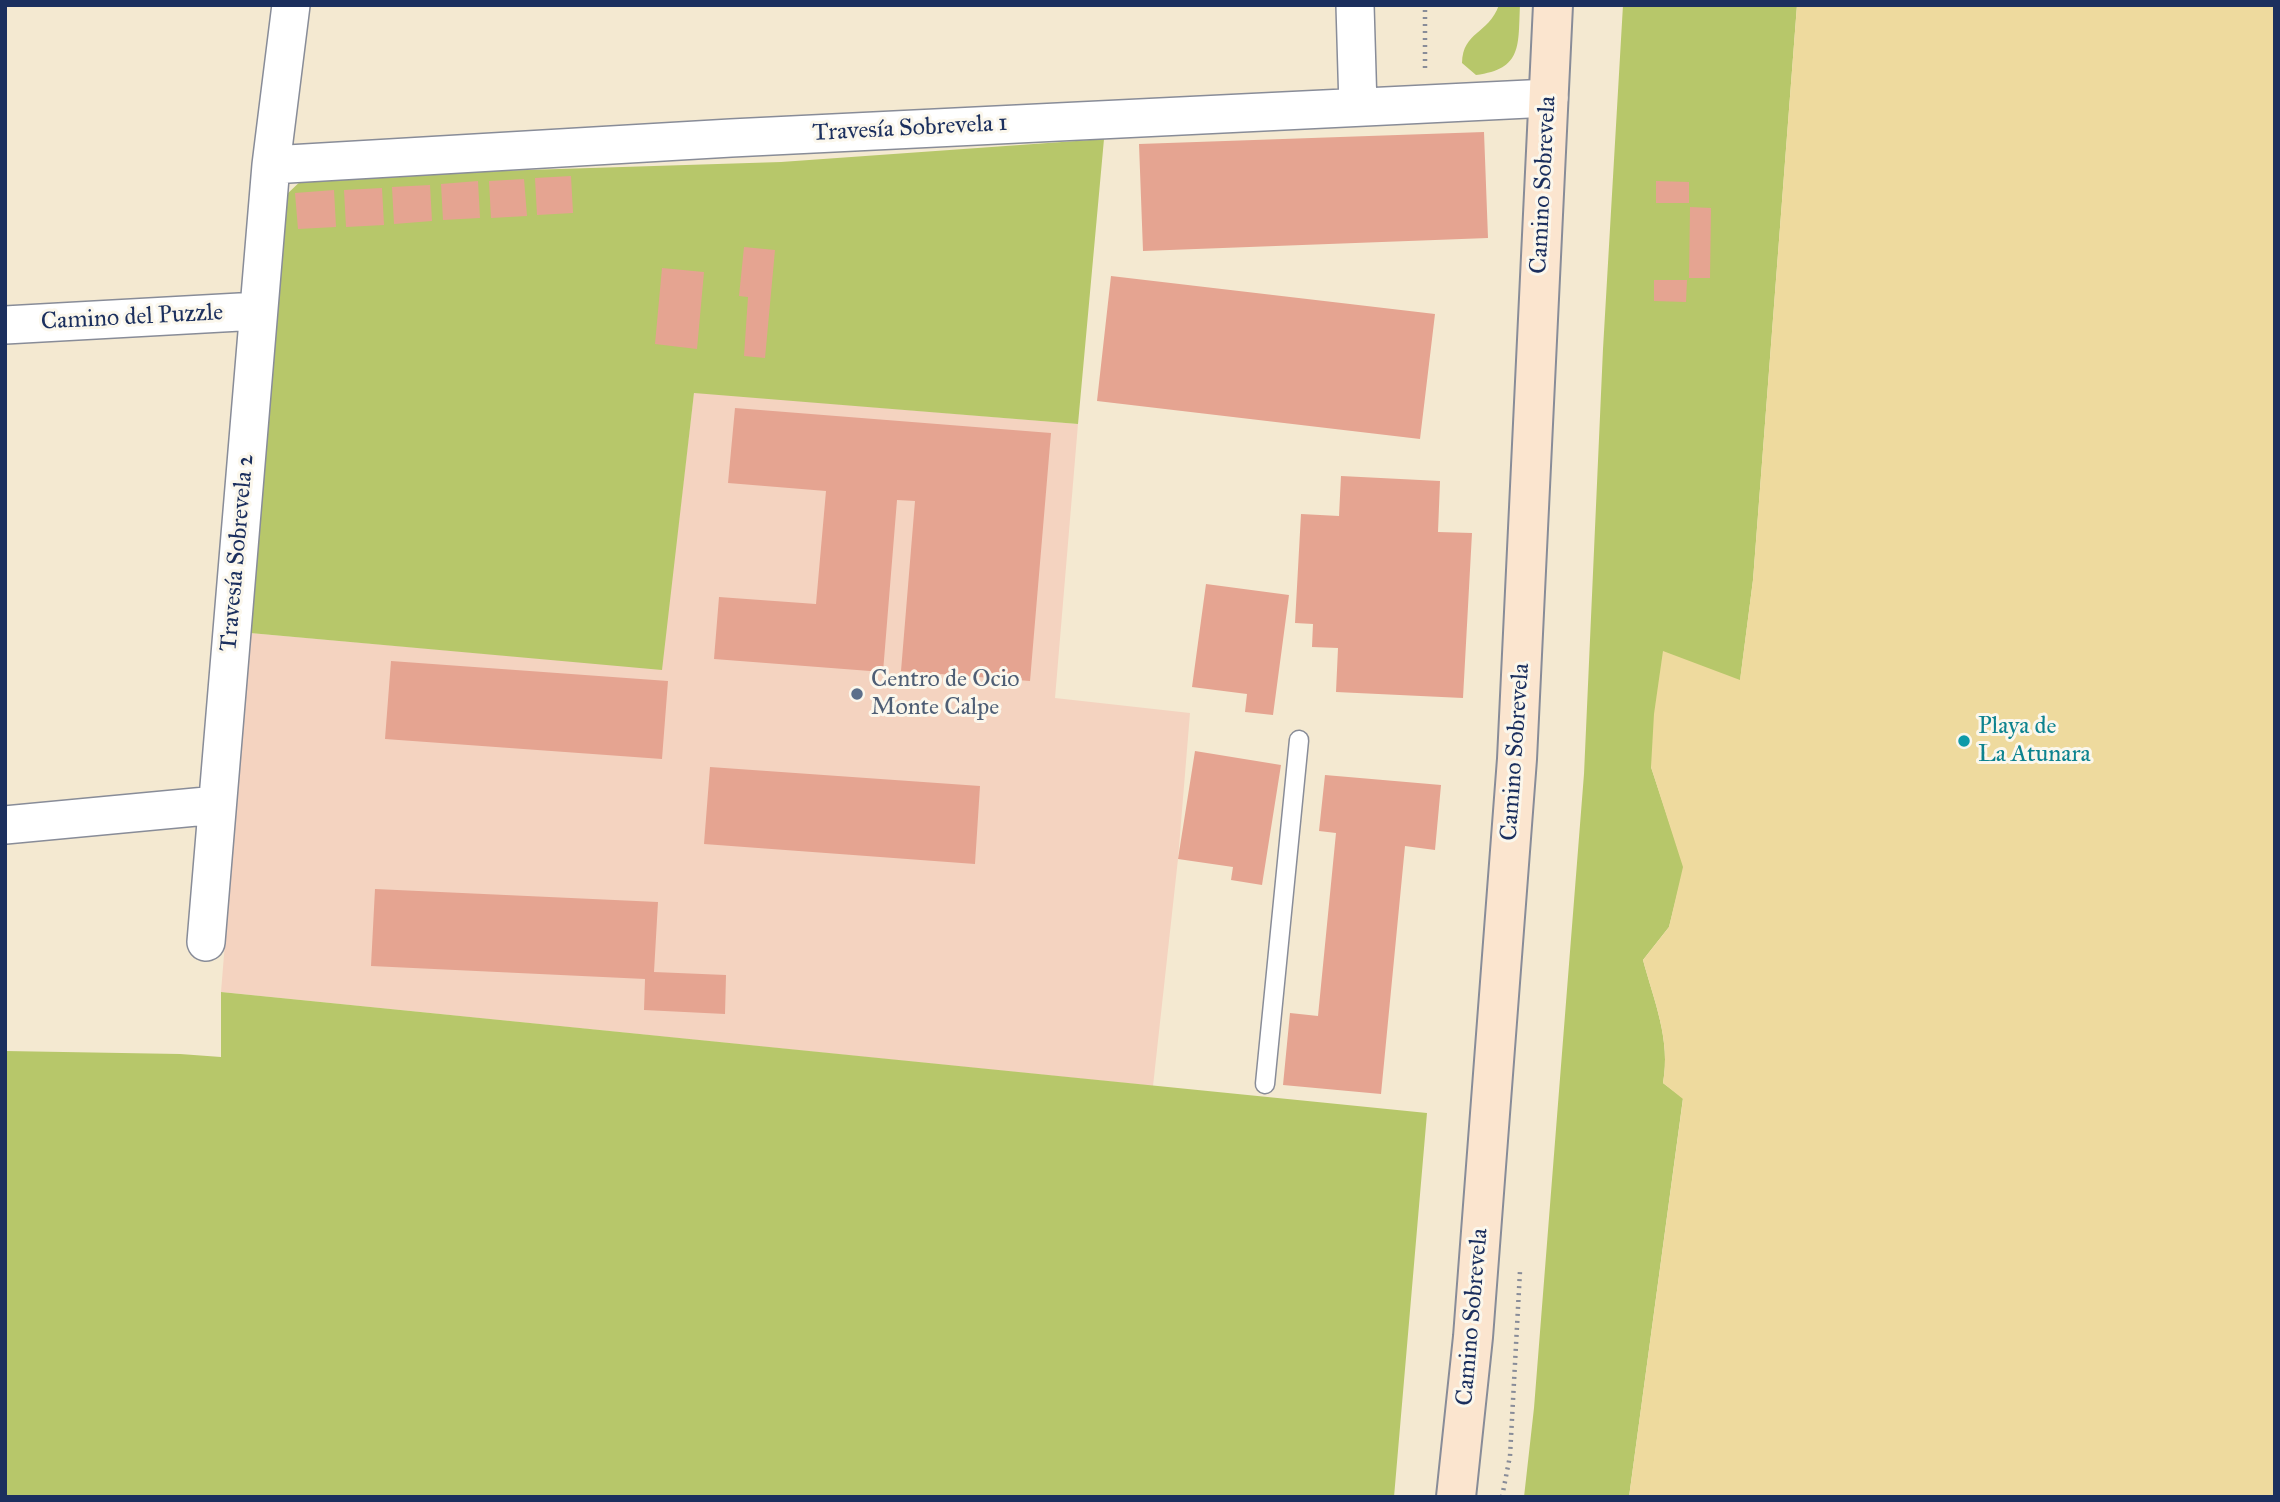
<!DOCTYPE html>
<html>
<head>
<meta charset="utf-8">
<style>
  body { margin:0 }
  #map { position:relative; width:2280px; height:1502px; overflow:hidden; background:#f4e9d1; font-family:"IM FELL Great Primer",serif }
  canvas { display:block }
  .frame { position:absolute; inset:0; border:7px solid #1b2f5e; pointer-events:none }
</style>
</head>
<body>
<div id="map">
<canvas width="2280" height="1502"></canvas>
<div class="frame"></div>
</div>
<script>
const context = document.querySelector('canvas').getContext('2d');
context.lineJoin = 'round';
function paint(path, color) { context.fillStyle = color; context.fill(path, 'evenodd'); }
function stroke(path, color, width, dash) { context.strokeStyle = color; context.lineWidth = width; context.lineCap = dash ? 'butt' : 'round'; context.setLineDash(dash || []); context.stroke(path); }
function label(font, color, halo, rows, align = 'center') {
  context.font = font + ' "IM FELL Great Primer",serif'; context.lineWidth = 6; context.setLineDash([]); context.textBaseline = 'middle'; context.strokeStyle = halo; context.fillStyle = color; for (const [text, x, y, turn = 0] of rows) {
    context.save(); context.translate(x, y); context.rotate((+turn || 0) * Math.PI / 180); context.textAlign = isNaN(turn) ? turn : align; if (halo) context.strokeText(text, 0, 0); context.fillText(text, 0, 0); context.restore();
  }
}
const built = new Path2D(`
  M694,392L1078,424L1055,698L1190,713L1178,859L1153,1086L221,992L250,633L661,669Z`);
const green = new Path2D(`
  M1499,5H1520C1518,45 1523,69 1476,75L1462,63C1463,31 1488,35 1499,5Z
  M1623,5H1797L1753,580L1740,681L1651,767L1684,867L1669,927L1643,960C1654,1001 1671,1040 1663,1083L1683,1098L1629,1497H1524L1534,1408L1584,774L1603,349Z
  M1104,139L1078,424L694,393L662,670L250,633L285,196L305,177L781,162Z
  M221,992L1427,1113L1394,1497H5V1051L180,1054L221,1057Z`);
const sand = new Path2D(`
  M1797,5H2275V1497H1629L1683,1099L1663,1083C1671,1040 1654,1001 1643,960L1669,927L1683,867L1651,767L1654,714L1663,651L1740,680L1753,580Z`);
const building = new Path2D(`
  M1484,132L1488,238L1143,251L1139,144Z
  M571,176L573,213L537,215L535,178Z
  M524,179L527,216L491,218L489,181Z
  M478,181L480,218L443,220L441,184Z
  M1656,181L1689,182V203H1656Z
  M430,185L432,221L394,224L392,187Z
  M382,188L384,225L346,227L344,190Z
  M334,190L336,227L298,229L295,193Z
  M1690,207L1711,208L1710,278H1689Z
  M744,247L775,250L765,358L744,356L748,297L739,296Z
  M662,268L704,272L697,349L655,344Z
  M1111,276L1435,314L1420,439L1097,401Z
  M1654,280H1687L1686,302L1654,301Z
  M735,408L1051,433L1030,681L901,671L915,501L897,500L883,672L714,659L719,597L816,604L826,491L728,483Z
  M1341,476L1440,481L1438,532L1472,533L1463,698L1336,692L1338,648L1312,647L1313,624L1295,623L1301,514L1339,516Z
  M1206,584L1289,595L1273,715L1245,712L1247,694L1192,687Z
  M391,661L668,681L662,759L385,739Z
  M1195,751L1281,765L1262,885L1231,880L1233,867L1178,859Z
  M710,767L980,786L975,864L704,844Z
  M1325,775L1441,785L1435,850L1405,846L1381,1094L1283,1085L1290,1013L1318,1016L1336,833L1319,831Z
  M375,889L658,902L654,972L726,975L725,1014L644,1010L645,979L371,966Z`);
const path = new Path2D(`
  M1425,68V5
  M1502,1497L1510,1456L1520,1271`);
const service = new Path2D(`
  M1265,1084L1299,740`);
const minor = new Path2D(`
  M1355,5L1358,107
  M271,165L731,138L1549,98
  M5,325L258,311
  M5,825L217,805
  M206,942L271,165L291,5`);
const secondary = new Path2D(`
  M1456,1497L1473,1337L1517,759L1553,5`);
const markers = [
  [857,694,7,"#5c6f8a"],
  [1964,741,7,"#0f9aa8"]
];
const streetNames = [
  ["Travesía Sobrevela 1",910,129,-3],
  ["Camino Sobrevela",1544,185,-87],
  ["Camino del Puzzle",132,318,-3],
  ["Travesía Sobrevela 2",238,553,-85],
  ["Camino Sobrevela",1516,752,-86],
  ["Camino Sobrevela",1473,1317,-85]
];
const serviceNames = [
  ["Centro de Ocio",871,680],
  ["Monte Calpe",871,708]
];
const cultureNames = [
  ["Playa de",1978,727],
  ["La Atunara",1978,755]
];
paint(built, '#f4d3c0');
paint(green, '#b7c76a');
paint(sand, '#eeda9e');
paint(building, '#e5a491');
stroke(service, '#888c98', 21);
stroke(minor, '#888c98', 40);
stroke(secondary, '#888c98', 42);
stroke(path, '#888c98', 4.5, [2, 5]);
stroke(service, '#fff', 18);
stroke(minor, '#fff', 37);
stroke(secondary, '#fbe5cf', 38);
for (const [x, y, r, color] of markers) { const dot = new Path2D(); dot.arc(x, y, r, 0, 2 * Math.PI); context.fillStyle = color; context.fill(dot); stroke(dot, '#fbf7ec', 2.5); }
label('24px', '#1b2f5e', '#fbf7ec', streetNames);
label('24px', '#4e5e75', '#fbf7ec', serviceNames, 'left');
label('24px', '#0d838f', '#fbf7ec', cultureNames, 'left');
</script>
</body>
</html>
